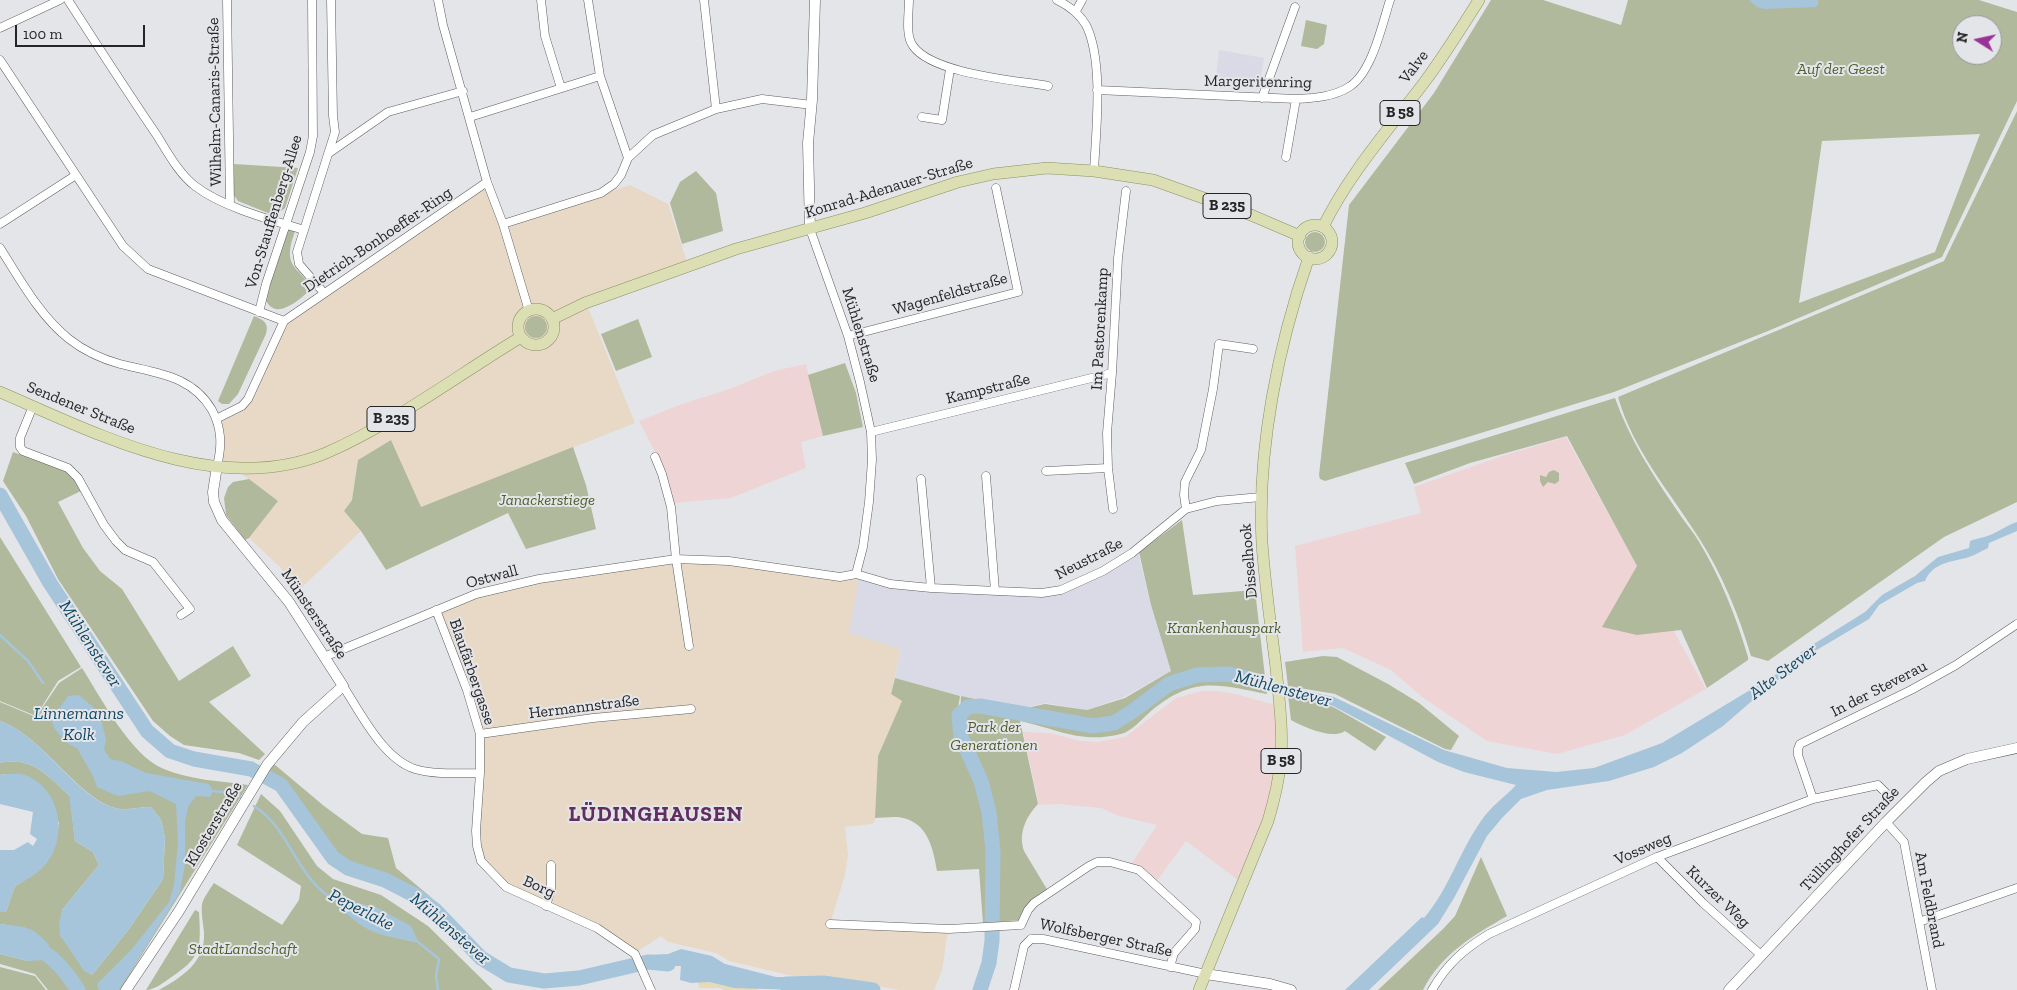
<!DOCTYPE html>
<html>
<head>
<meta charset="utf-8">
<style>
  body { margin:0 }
  #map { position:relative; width:2017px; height:990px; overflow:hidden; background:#e4e5e9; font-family:"Zilla Slab",serif }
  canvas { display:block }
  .north { position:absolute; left:1952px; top:15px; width:50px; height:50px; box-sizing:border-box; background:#e4e5e9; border:1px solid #98989b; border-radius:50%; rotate:280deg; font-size:14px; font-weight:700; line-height:20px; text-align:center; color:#252527 }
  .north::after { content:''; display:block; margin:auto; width:18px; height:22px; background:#993398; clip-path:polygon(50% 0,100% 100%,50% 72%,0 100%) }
  .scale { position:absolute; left:15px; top:25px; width:130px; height:22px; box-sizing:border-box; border:2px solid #252527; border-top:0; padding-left:6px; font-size:15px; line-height:18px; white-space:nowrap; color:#252527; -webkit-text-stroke:4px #e4e5e9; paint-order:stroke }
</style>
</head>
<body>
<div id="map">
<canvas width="2017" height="990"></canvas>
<div class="north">N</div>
<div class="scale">100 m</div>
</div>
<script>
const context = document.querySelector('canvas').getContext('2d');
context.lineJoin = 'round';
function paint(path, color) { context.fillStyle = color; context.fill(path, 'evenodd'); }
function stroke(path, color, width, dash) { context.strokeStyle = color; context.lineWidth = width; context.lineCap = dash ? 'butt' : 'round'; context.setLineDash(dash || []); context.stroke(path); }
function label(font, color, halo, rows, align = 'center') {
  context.font = font + ' "Zilla Slab",serif'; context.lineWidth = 4; context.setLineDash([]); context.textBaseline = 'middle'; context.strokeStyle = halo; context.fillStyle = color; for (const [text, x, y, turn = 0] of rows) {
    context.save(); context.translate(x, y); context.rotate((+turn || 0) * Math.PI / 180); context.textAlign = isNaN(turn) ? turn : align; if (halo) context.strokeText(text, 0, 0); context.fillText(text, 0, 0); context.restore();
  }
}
const commercial = new Path2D(`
  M486,184L502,226L630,185L668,204L687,262L585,300L635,423L421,508L391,440L358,460L352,500L344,511L361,531L297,592L280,567L249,538L278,501L234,468L218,465L217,422L230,417L242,406L284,322Z
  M676,560L728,562L840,578L856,574L901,649L891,694L902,701L878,756L875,821L872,824L845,827L848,855L845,875L830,924L948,929L942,971L934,990H900L816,976H793L729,961L716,953L668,942L661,936L635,953L597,928L507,886L483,859L478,828L481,734L467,704L435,609L478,593Z`);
const built = new Path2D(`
  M1219,50L1264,58L1260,83L1216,77Z
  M1138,552L1151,606L1171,671L1124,697L1086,710L1046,703L1022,708L961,696L895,678L901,649L849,633L859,576L891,586L1040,596Z`);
const education = new Path2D(`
  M806,364L823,436L801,442L806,468L731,498L674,503L665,471L639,421L682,404L727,390L774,371Z
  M1566,437L1706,689L1625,735L1557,754L1487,741L1422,697L1391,670L1343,648L1303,652L1295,546L1421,513L1414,487L1502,456Z
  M1202,691H1218L1236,694L1275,705L1278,717L1273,796L1238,880L1186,841L1156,882L1132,863L1157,825L1119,816L1101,808L1058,804L1039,805L1023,732L1050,733L1081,741L1097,742L1125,737L1176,698Z`);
const green = new Path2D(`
  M1491,0H1543L1621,25L1628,0H1979L2017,12V101L1942,257L1768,331L1614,392L1325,481L1320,479L1319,475L1349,205L1434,93ZM1962,25H1992V55H1962ZM1980,134L1935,252L1799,303L1822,141Z
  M1306,20L1327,25L1324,44L1317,49L1301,46Z
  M2017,111V502L1944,537L1768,661L1751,656C1739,615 1722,574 1699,538C1670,492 1633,450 1618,397L1944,261Z
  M234,164L298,168L285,208L279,213L273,215L238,201L234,195Z
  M696,171L716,193L723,231L682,244L670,203L680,182Z
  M285,225L296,228C291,244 284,259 299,272C304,278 308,281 310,289C304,297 286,311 276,309C270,308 268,303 264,299Z
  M1305 242a10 10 0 1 1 20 0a10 10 0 1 1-20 0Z
  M254,316C264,320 269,323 266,334L238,394L229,404H222L218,401Z
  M525 327a11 11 0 1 1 22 0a11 11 0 1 1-22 0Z
  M638,319L652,357L616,371L601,334Z
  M845,363L856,393L863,427L823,436L808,375Z
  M1615,398C1629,438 1652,474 1676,509C1683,520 1692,530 1698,540C1720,576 1736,616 1748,657V660L1707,688L1681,630L1637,635L1602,627L1637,566L1567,436L1470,463L1414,484L1405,463Z
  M391,440L421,507L573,447L586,485L596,529L526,549L508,513L386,570L361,531L344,511L352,500L358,460Z
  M13,452L64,470L75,480L81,491L58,502L83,548L100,571L122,589L179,681L233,646L251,676L209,702L265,754L259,760L239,753L184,745L170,736L153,721L58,579L26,516L3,481Z
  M1554,470L1559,473V481L1555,484L1548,482L1543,487L1540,481V475L1546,477L1549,472Z
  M249,479L278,501L249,538L245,540L226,515L224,498L228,487L233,482Z
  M1182,520L1193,595L1255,590L1267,694C1217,684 1193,676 1151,711C1143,718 1131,732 1121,734C1080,744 1058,729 1020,721L1038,804C1026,817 1018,833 1024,851L1048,891L1021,920L995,922L996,851L991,812L983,779L963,737L960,715L961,696L1022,709L1045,704L1087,710L1125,698L1171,671L1151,605L1139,552Z
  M0,537L81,667L58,681L36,716L0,701Z
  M1323,656L1337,657L1388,684L1419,703L1459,736L1451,750L1445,749L1335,694L1288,686L1285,662Z
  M82,668C102,699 130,755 164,769C190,780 220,781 248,785L120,990H48L35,974L0,964V954L28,961L26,928L0,924V912H6L15,886C45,869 55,858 59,822L6,774L0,775V763C33,756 47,776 70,796L75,841L93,852L99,865L62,910L60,935L92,975L129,929L163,879L165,838L161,820L151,807C141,807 130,810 120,809C80,803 44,736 0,721V702L36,717L59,683Z
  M895,678L960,696L957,715L959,738L979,782L987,814L991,852V922L983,923L979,869L937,871C933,848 928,824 903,818C895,816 884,818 875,818L878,756L902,701L891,694Z
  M1288,695L1318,701L1335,708L1386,737L1375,751L1345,731C1332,740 1304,727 1291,720Z
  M274,764L324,806L362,834L388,838L396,868L432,898L400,880L353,865L335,853L284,781L269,771Z
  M261,794L280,811L317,866L333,879L381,895L428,926L493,990H159C182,977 206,962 204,932C203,922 201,913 202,904C204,897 210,889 214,883L282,925L299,900L301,886L237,845Z
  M1481,857L1507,916C1474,935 1441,954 1423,990H1378L1443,929L1455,916Z
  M195,910L199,912C201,948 202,957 170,978C163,983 154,990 146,990Z
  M0,967L35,976L46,990H0Z`);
const sand = new Path2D(`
  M698,982H709L734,988H758L757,990H724L720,988H699Z`);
const water = new Path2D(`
  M1749,0H1818V4L1816,7L1764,9L1757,7Z
  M2017,522V531L1989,543L1988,548C1981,551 1975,555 1969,557C1952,562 1933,562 1925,581L1917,583L1879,605L1869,619L1815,651L1801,661L1792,674L1775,681L1723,726L1682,753L1654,767L1609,781L1547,790L1521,799L1502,818L1487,836L1454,898L1438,924L1369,990H1345L1422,917L1424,918C1449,889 1459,852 1481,821C1490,807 1505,797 1516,785L1464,772L1438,762L1335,707L1318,700L1228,674L1229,673L1334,697L1444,750L1507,768L1556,772L1594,768L1662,743L1790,666L1801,652L1865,612L1882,595L1915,576L1938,557L1969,548L1970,541C1977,538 1984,538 1990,535C2000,531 2007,525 2017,522Z
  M79,695L99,712L106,739L104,749L110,759L121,761L146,773L209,784L213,791L210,797L196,796L188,807L185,822V864L180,892L119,990H99L97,984L132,949L169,902L174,885L178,842L176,804L150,791L118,796L97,787L93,776L77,748L65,742L55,729L51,720L68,696Z
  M0,721C44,736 79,803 120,809C130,810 141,807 151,807L161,820L165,838L163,879L129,929L92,975L84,971L60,935L59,924L62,910L99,865L93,852L75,841L69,795C47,776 33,756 0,763Z
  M6,774C12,774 20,773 25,775C60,788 69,835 46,864C38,874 26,880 15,886L6,912H0V850H14L28,842L33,846L37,839L30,834L33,812L0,804V775Z
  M334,900L353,902L376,907L411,926L419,943C377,934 363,934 334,900Z
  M0,924C24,927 32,925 49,945L46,960L28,961L0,954Z
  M681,949L712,956L725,964L776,977H807L806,987L800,990L734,988L709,982L691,983L680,980L681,966H649L645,957L647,955L668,954Z`);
const stream = new Path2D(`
  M0,635L28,661L43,683
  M212,791L234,793L241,798
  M254,806C290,828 296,879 336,901
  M418,942L439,959L436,976L438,990`);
const river = new Path2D(`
  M0,495L50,583L147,731L170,751L194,759L251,769L281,785L333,858L348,868L385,880L418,897L435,910L481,958L509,975L544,981L579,978L648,962L668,964
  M0,937C41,947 55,954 78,990
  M786,984L823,983L873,990
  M980,990L989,963L992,941L993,851L989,812L981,781L961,737L959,715L968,707L980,706L1093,726L1114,723L1133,711L1169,684L1197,675L1228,674L1247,678`);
const street = new Path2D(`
  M68,0C97,45 126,90 156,134C167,151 178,173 195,186C222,207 271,220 304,230
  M227,0L230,204
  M438,0L443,25L487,182L503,224L529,311
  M541,0L545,36L561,88
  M588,0L600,76
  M909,0C909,13 905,35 913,46C933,74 1015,80 1048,86
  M1057,0C1069,6 1079,13 1086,25C1104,61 1096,131 1094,171
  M1076,11L1082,0
  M0,28L60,0
  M0,60L123,246L148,269L284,321
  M1097,90L1296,99C1314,98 1333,97 1349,87C1372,73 1382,25 1390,0
  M1262,98L1295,7
  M716,109L762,99L812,105
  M470,117L600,76L628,158
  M922,117L942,120L950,69
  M329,153L388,112L463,91
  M1286,157L1296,99
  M0,224L76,175
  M503,224L601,193L614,184L621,175L628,158L653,135L716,109L704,0
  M810,229L848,336L860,382L871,432L872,460L869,502L863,547L856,574
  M0,248C20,279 39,315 69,339C83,350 102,359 120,364C155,373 192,375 212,410C222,429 222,446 217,466
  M324,293L299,264L297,252L335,132L333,116L331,0
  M259,312L266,284L310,152L313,136L312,0
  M848,336L1018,292L996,188
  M33,406L20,438V447L23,451L68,468L78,478L104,525L116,541L125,550L153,562L190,609L181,615
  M216,419L242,406L248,399L284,321L487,182
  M871,432L1112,373
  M655,457L662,474L671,507L676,559L689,646
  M1046,471L1108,468
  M986,476L995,591
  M921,479L931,588
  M1113,509L1108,468L1107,433L1112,373L1118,258L1126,191
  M1186,509L1184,495L1185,482L1201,450L1213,389L1219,344L1253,349
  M856,574L890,584L931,588L1042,593L1061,590L1103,571L1132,553L1186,509L1217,501L1261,497
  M436,610L467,690L480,734V773L476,831L477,846L481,861L506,887L597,928L635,954L651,990
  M324,657L476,594L539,579L676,559L729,561L840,577L856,574
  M343,686C360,712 383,759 415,769C435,775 459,773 480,773
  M480,734L593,718L691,709
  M1813,799L1798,755V749L1800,744L1911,690L1956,665L2017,624
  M1886,822L1904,842L1932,990
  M1657,857L1703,903L1761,955
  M546,906L551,889V865
  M1919,922L2017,888
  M830,924L949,929L1021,925
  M1021,925L1028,910L1034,903L1089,866L1097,862H1110L1139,870L1196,922L1195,929L1174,953L1170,967
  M1031,939H1043L1206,974
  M1014,990L1024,946L1031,939
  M1432,990C1447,964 1464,949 1489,934L1657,857L1813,799L1878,785L1887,794`);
const secondary = new Path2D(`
  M810,229L808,143L812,100L815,0
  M1206,974L1270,984L1291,990
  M126,990L179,911L267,765L303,722L343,686L289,602L222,520L214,502L213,492L217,466
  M1729,990L1886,822L1926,782L1939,771L1967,759L2017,748`);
const primary = new Path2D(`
  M1298 242a17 17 0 1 1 34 0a17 17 0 1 1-34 0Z
  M1323,227C1350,172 1390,128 1426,80C1445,54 1462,27 1479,0
  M518 327a18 18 0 1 1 36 0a18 18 0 1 1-36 0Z
  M552,319L585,303L736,249L865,213L958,182L993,174L1047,168L1094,171L1153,180L1251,215L1300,236
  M0,392C98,434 218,498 326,453C393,424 458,375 521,337
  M1199,990L1268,821C1274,801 1279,780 1281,759C1283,728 1279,698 1276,668C1271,627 1265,585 1262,543C1257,450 1278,345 1309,257`);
const shields = [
  [1400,113,40],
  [1227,206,48],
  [391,419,48],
  [1281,761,40]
];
const shieldNames = [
  ["B 58",1400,113],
  ["B 235",1227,206],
  ["B 235",391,419],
  ["B 58",1281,761]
];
const streetNames = [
  ["Valve",1414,67,-53],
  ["Margeritenring",1258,82,1],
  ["Wilhelm-Canaris-Straße",215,102,-91],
  ["Konrad-Adenauer-Straße",889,188,-17],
  ["Von-Stauffenberg-Allee",274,212,-73],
  ["Dietrich-Bonhoeffer-Ring",378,240,-34],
  ["Wagenfeldstraße",950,294,-16],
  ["Im Pastorenkamp",1100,329,-87],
  ["Mühlenstraße",861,335,73],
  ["Kampstraße",988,389,-14],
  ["Sendener Straße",81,408,22],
  ["Neustraße",1089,559,-27],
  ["Disselhook",1249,561,-95],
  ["Ostwall",492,577,-15],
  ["Münsterstraße",314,614,56],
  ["Blaufärbergasse",472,672,71],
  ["In der Steverau",1879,689,-27],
  ["Hermannstraße",584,707,-7],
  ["Klosterstraße",214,824,-59],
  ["Tüllinghofer Straße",1850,839,-47],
  ["Vossweg",1643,849,-23],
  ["Borg",539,887,24],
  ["Kurzer Weg",1718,897,44],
  ["Am Feldbrand",1929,900,79],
  ["Wolfsberger Straße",1106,938,12]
];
const parkNames = [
  ["Auf der Geest",1841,69],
  ["Janackerstiege",547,500],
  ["Krankenhauspark",1224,628],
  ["Park der",994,727],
  ["Generationen",994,745],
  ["StadtLandschaft",243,949]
];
const waterNames = [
  ["Mühlenstever",90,644,57],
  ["Alte Stever",1783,672,-37],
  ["Mühlenstever",1283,689,15],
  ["Linnemanns",79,714],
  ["Kolk",79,735],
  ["Peperlake",361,910,27],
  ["Mühlenstever",450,929,41]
];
const districtNames = [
  ["LÜDINGHAUSEN",656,815]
];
paint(commercial, '#e7d9c6');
paint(built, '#d9dae5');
paint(education, '#efd4d5');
paint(green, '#b0b99b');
paint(sand, '#e5dcb7');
paint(water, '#a6c5da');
stroke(stream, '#a6c5da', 2.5);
stroke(river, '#a6c5da', 15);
stroke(street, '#5e5e62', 9);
stroke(secondary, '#5e5e62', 11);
stroke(primary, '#8c9062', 12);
stroke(street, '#fff', 8);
stroke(secondary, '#fff', 10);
stroke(primary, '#dbdfb3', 11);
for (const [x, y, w] of shields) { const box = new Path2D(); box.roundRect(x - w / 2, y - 12.5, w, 25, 4); context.fillStyle = '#e4e5e9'; context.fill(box); stroke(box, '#252527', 1); }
label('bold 15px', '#252527', null, shieldNames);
label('16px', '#252527', '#e4e5e9', streetNames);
label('italic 16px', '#515e2c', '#e4e5e9', parkNames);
label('italic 18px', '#124966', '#e4e5e9', waterNames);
context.letterSpacing = '1px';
label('bold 21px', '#602e5f', '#e4e5e9', districtNames);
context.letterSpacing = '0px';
</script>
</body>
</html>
